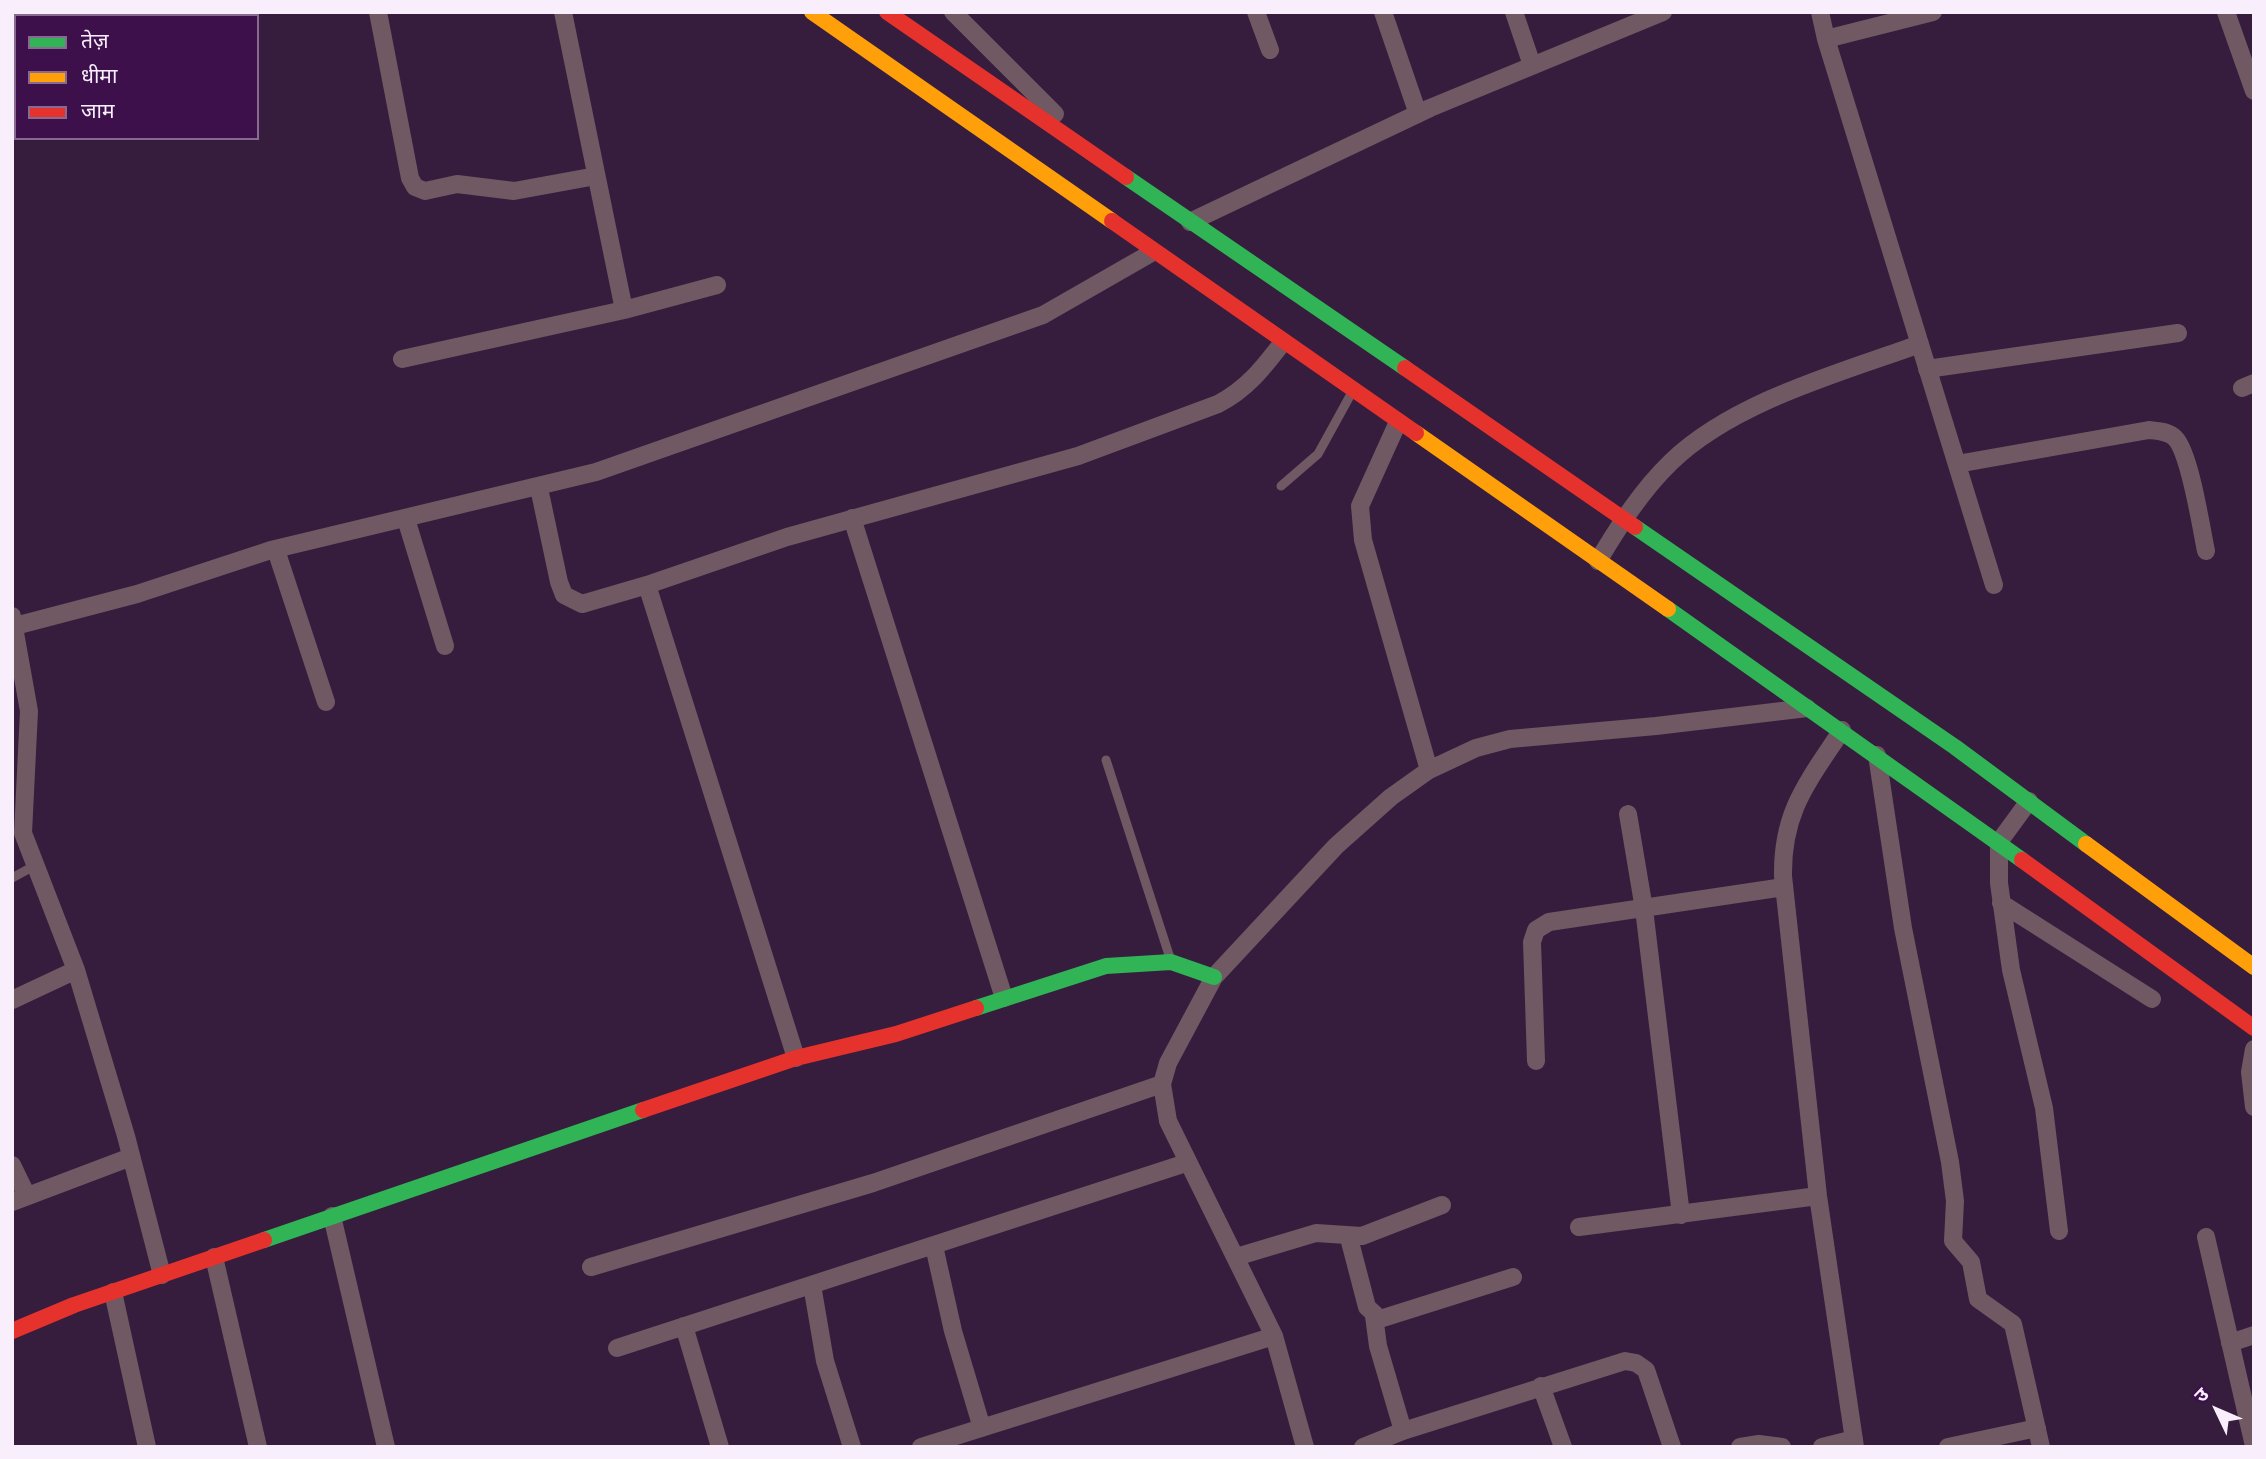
<!DOCTYPE html>
<html>
<head>
<meta charset="utf-8">
<style>
  body { margin:0 }
  #map { position:relative; width:2266px; height:1459px; overflow:hidden; background:#361d3e; font-family:Rubik,"Noto Sans Devanagari",sans-serif }
  canvas { display:block }
  .frame { position:absolute; inset:0; border:14px solid #f8eefc; pointer-events:none }
  .legend { position:absolute; left:14px; top:14px; width:245px; height:126px; box-sizing:border-box; background:#3d104b; border:2px solid #886992; margin:0; padding:9px 12px; list-style:none; font-size:21px; color:#f8eefc }
  .legend li { display:flex; align-items:center; gap:14px; height:35px }
  .legend b { width:35px; border:2px solid #886992 }
  .north { position:absolute; left:2182px; top:1375px; width:70px; height:70px; -webkit-text-stroke:5px #3d104b; paint-order:stroke; rotate:314deg; font-size:19px; font-weight:700; line-height:28px; text-align:center; color:#f8eefc }
  .north::after { content:''; display:block; margin:auto; width:24px; height:32px; background:#f8eefc; clip-path:polygon(50% 0,100% 100%,50% 72%,0 100%) }
</style>
</head>
<body>
<div id="map">
<canvas width="2266" height="1459"></canvas>
<div class="frame"></div>
<ul class="legend">
<li><b style="height:9px;background:#30b455"></b>तेज़</li>
<li><b style="height:9px;background:#ff9f0a"></b>धीमा</li>
<li><b style="height:9px;background:#e5322d"></b>जाम</li>
</ul>
<div class="north">उ</div>
</div>
<script>
const context = document.querySelector('canvas').getContext('2d');
context.lineJoin = 'round';
function stroke(path, color, width, dash) { context.strokeStyle = color; context.lineWidth = width; context.lineCap = dash ? 'butt' : 'round'; context.setLineDash(dash || []); context.stroke(path); }
const lane = new Path2D(`
  M1281,486L1318,454L1351,394
  M1106,760L1171,961
  M12,878L34,866`);
const street = new Path2D(`
  M378,12L410,178L415,187L425,191L457,184L514,191L596,176
  M563,12L624,310
  M953,12L1055,114
  M1256,12L1270,50
  M1383,12L1418,114
  M1514,12L1532,65
  M1820,12L1826,39
  M1933,12L1826,39L1994,585
  M2226,12L2254,91
  M1190,222L1430,108L1663,12
  M402,359L624,310L717,285
  M1927,369L2178,333
  M2242,388L2254,383
  M1398,422L1360,506L1363,540L1429,770
  M1957,464L2149,430C2158,431 2168,431 2175,438C2190,453 2201,527 2206,551
  M539,488L559,582L564,595L582,604L647,585L787,537L1078,456L1218,404C1247,389 1263,368 1283,342
  M852,518L1004,998
  M406,519L445,646
  M276,550L326,702
  M1598,561C1619,526 1641,491 1671,462C1733,402 1839,373 1920,344
  M647,585L796,1058
  M12,616L29,711L23,833L76,970L126,1136L162,1275
  M15,626L137,594L271,550L596,472L1043,315L1153,252
  M1842,730C1808,782 1782,811 1783,876L1818,1196L1855,1447
  M1877,755L1903,928L1950,1162L1955,1201L1953,1241L1971,1262L1978,1299L2013,1324L2041,1447
  M2029,801L1999,842V883L2011,970L2044,1108L2059,1231
  M1628,814L1644,909L1681,1215
  M2001,903L2152,999
  M12,1000L76,970
  M2254,1049L2250,1072L2254,1107
  M1536,1061L1532,942L1536,930L1549,922L1784,887
  M12,1165L27,1196
  M12,1202L131,1157
  M332,1216L386,1447
  M1579,1227L1818,1196
  M2206,1237L2254,1446
  M1349,1238L1367,1307L1380,1319L1513,1277
  M934,1246L953,1331L982,1428
  M214,1257L258,1447
  M1236,1257L1316,1233L1362,1236L1442,1205
  M591,1267L873,1183L1162,1084
  M812,1285L825,1361L852,1447
  M113,1292L147,1447
  M1374,1316L1378,1346L1403,1431
  M684,1326L720,1447
  M2230,1343L2254,1335
  M617,1348L1186,1163
  M1541,1386L1563,1447
  M921,1447L1274,1336
  M1305,1447L1274,1336L1168,1121L1162,1084L1168,1063L1214,977L1336,846L1391,797L1429,770L1476,748L1510,739L1656,726L1807,708
  M1363,1447L1403,1431L1625,1361L1636,1363L1646,1370L1672,1447
  M1740,1447L1759,1444L1782,1447
  M1822,1447L1854,1439
  M1948,1447L2037,1428`);
const fast = new Path2D(`
  M1126,177L1405,368
  M1635,527L1955,747L2086,844
  M1668,609L2022,860
  M976,1008L1106,966L1171,962L1214,977
  M264,1240L643,1110`);
const slow = new Path2D(`
  M812,12L1112,221
  M1416,433L1668,609
  M2086,844L2254,967`);
const jam = new Path2D(`
  M887,12L1126,177
  M1112,221L1416,433
  M1405,368L1635,527
  M2022,860L2254,1028
  M643,1110L796,1058L896,1034L976,1008
  M12,1331L74,1305L264,1240`);
stroke(lane, '#705963', 9);
stroke(street, '#705963', 18);
stroke(fast, '#30b455', 16);
stroke(slow, '#ff9f0a', 16);
stroke(jam, '#e5322d', 16);
</script>
</body>
</html>
